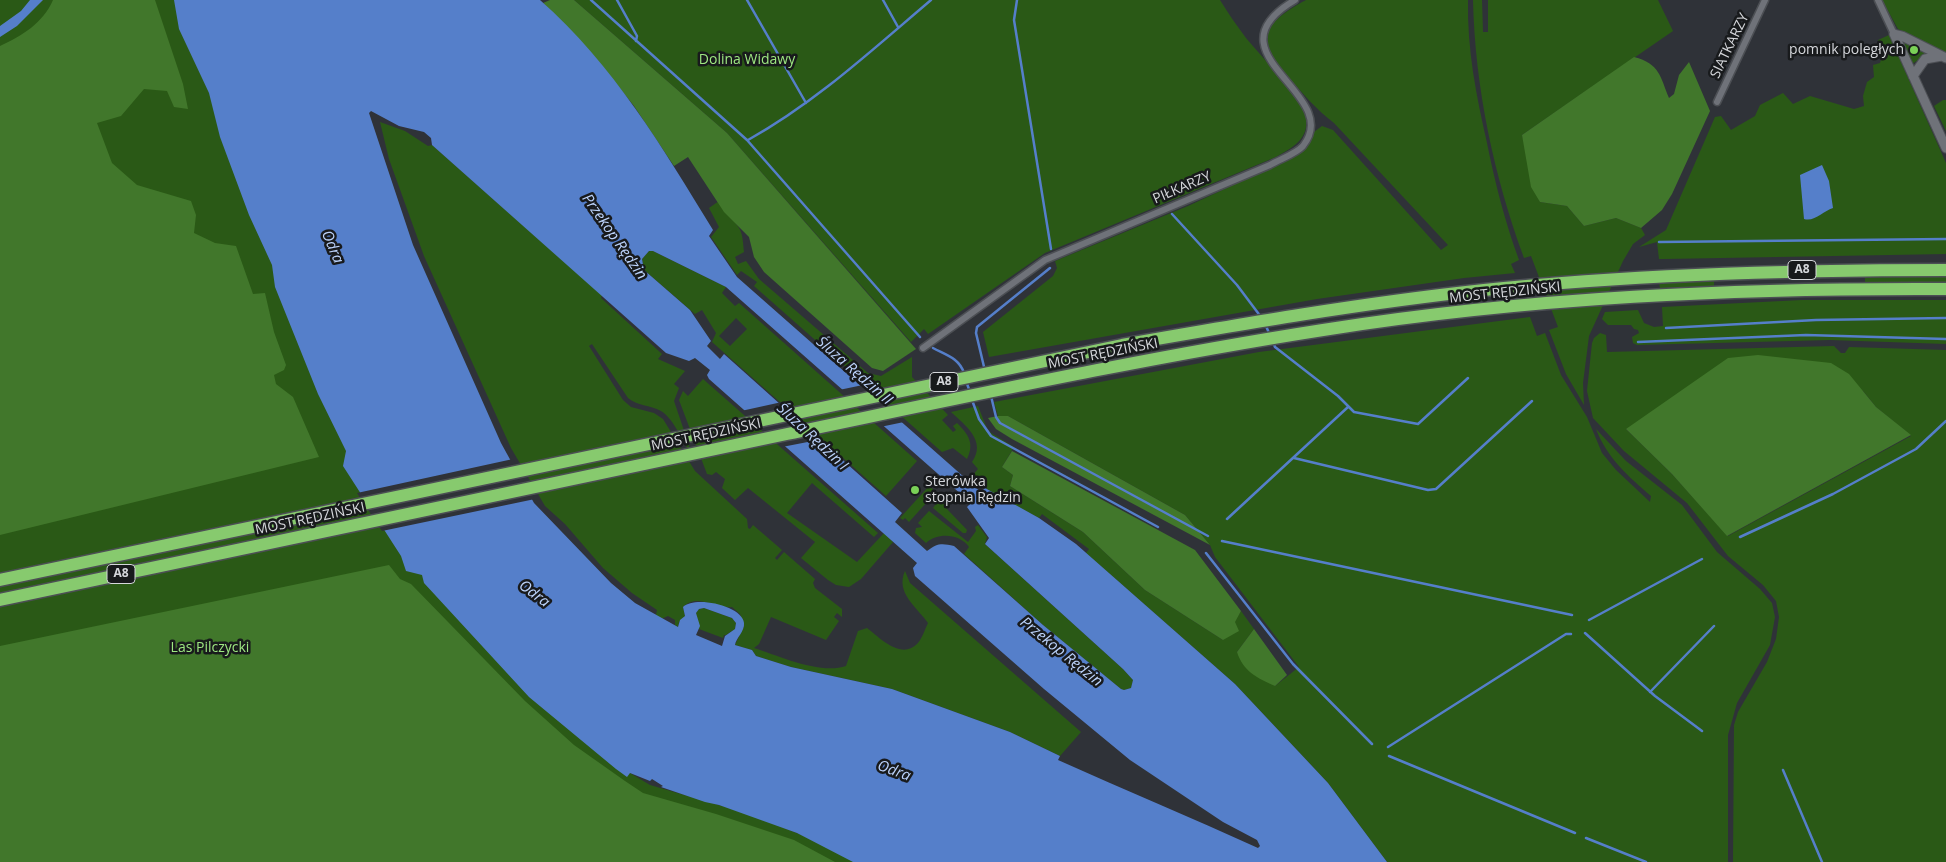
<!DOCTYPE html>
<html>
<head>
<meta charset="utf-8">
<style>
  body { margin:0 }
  canvas { display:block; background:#2f3238 }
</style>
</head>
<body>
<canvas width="1946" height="862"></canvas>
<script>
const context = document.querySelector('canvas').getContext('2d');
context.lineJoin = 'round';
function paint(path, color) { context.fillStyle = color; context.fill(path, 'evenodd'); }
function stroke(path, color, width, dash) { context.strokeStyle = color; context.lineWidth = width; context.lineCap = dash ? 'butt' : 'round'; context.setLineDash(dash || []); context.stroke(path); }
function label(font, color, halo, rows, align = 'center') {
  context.font = font + ' "Open Sans",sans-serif'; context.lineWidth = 5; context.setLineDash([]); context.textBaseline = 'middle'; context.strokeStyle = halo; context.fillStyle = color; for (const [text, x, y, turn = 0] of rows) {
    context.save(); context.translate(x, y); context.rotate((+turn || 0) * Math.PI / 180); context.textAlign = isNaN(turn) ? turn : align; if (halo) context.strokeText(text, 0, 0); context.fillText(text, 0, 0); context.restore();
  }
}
const green = new Path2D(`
  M0,0H176L423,575L630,773L650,785L743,812L871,862H0Z
  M574,0H1220C1228,13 1237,26 1246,38C1259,54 1304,100 1306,118C1309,139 1292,148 1276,157L1045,253L928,334L924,329L911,342L727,133Z
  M1306,0H1468C1467,49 1476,95 1487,143C1495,183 1505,222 1519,260L1511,264L1515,273L1464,278L1317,299L989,357L983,332L1053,276L1057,268L1055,261L1188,206L1287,160L1302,152L1314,132L1322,126L1333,130L1441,250L1448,245L1334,123C1317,110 1304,95 1290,79C1256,40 1260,25 1306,0Z
  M1473,0H1482L1483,32H1488V0H1658L1673,31L1522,135L1540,202L1567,206L1584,226L1616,218L1641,228L1645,235L1633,244L1623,261L1589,336L1583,383L1584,405L1566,374L1549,330L1558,327L1531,256L1524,258C1494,176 1475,88 1473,0Z
  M1882,0H1946V55L1898,29Z
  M1889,35L1946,163V254L1664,259H1659L1657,242L1639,247L1666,230L1715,117L1721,116L1731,130L1755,116L1760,105L1783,93L1793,104L1810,96L1854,109L1864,106L1863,96L1867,82L1874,77L1873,65L1880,63L1882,56L1878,40Z
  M1905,41L1927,53V54L1912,64L1903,44Z
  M1943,100H1946V131L1934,106Z
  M380,122L405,131L428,146L432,145L602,295L601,298L662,354L658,359L685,371L674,384L679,388L674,401L695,463C688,450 673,417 661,411C650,405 637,406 628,398L592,344L589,346L623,400L631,407L654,413L663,419L695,471L747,519L748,528L750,529L753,525L782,550L775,558L777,560L784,552L815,579L813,583L815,588L842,609V617L837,613L834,617L839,621L826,640L771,617L759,644L754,648C779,656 821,675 846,666L858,631L867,628C880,638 901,660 917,644C922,639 925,629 928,623C917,607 895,593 905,571L910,583L1081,732L1060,756L1010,732L892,689L791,667L756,656L752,650L735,645L744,626L740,614L732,607C716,610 698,592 683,607L685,616L679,622L678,627L675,625V620L668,616L661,619L656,615L657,610L632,593L603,568L565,524L545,506L511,448L424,256L389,159Z
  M719,201C724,212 733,218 739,228C743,234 743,244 744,252L735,257L738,264L746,261L759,279L868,373L881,376L912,357V377L948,415L942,420L953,432L956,430L953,426L957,423C968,434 975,443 967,459L953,448L942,452L754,286L757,282L741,271L737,275L711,237L719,227L709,208Z
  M649,251H653L726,287L722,293L735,306L739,303L917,461L886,496L712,342L716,333L702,310L695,314L644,270L642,259ZM736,318L747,329L730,346L719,336Z
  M1865,276H1946V282H1865Z
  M1714,280V286L1660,288L1659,283Z
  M1802,300H1946V344L1830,340L1637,345L1633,343L1632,337L1639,333L1638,330L1634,329L1631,325H1608L1602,319L1605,312L1638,310L1644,323L1654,327L1663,326L1662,307Z
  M1530,317L1537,336L1545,333L1561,375L1587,417L1602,453L1616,470L1650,502L1651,496C1629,477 1607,458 1596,429L1626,461L1682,505L1717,552L1760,589L1772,603L1775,617L1770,645L1737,703L1728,735V862H1387L1328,783L1235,684L1086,553L1089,549L1042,514L1039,518L992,493L972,476L978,469L972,462C987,441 965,425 951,412L978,406L988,431L1014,447L1002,467L1013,475L1010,486L1083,532L1145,590L1223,640L1241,611L1254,629L1237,652L1275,686L1299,667L1215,557L1210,545L1185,515L1008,416H998L994,402L1259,352Z
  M1600,333L1606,335L1607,352L1834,346L1841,353H1845L1849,347L1946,350V862H1733L1734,725L1738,712L1767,662L1776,639L1779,617L1776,601L1763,585L1728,556L1687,503L1624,451L1593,418L1587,391L1592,343L1594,338ZM1863,391L1876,407L1911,436L1728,536L1672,474L1626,429Z
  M703,379L878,533L874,537L812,483L787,513L857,562L884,533L893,542L861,579L849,587L836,585L828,580L801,558L815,542L748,488L735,500L722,488L725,479L716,472L712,475L707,474L679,400L683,391L688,396Z
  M929,486L936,492L909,522L905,518L903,520L900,518Z
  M941,497L947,502V509L967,530L966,533H963L933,508Z
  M929,511L968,542L976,531L975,527L978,525L987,537L985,544L1123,669L1133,680L1131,688L1124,690L1121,689L1043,625L964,554L969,547C960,534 938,532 926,543L915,533L916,528L922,527L918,523Z
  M704,608L732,618L736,623L735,629L726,635H724L723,638L699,629L696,613L699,609Z`);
const forest = new Path2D(`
  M53,0H155L183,84L188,109L174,107L167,91L144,89L121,116L97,123L112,163L137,185L191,201L196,215L194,233L215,243L236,246L253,294L265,293L274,332L286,365L284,370L274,375L276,384L293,397L319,457L0,535V46C22,36 43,23 53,0Z
  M550,0H574L727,133L916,349L883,371L872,368L764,272L754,257L749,237L724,212L688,157L674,166L634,106L599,62L543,3Z
  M1634,57C1660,64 1660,76 1669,98L1674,94L1679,75L1689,62L1710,111L1672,194L1662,210L1641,228L1616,218L1584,226L1567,206L1540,202L1531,187L1522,135Z
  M1758,355L1831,363L1849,374L1876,407L1911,435L1727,536L1672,474L1626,429L1728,358Z
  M998,416H1008L1185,515L1210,545L1012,439L996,429L988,418Z
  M1012,451L1195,550L1241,611L1235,622L1239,631L1223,640L1145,590L1083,532L1010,486L1013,475L1002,467Z
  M389,565L400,579L411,584L525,701L574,745L625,781L643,793L716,814L794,840L835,862H0V646Z
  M1254,629L1287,675L1275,686C1257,678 1243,671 1237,652Z`);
const water = new Path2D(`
  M30,0H43L17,26L0,37V26L21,11Z
  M174,0H540C613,64 663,148 713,230L709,236L737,277L981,492L985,488L1039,518L1076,544L1235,684L1328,783L1387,862H853L797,833L719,805L705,802L661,787L663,786L652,779L650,781L630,773L627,777L616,769L529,697L424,583L422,575L406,571L401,556L343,466L346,451L318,394L275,287L272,265L249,215L220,137L209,93L179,29ZM371,111L399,126L424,132L431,138L432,145L666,353L689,361L695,358L710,370L707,375L709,379L917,563L913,568L915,576L1044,689L1130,760L1223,822L1257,840L1260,846L1258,848C1192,818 1125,790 1058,760L1060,756L1010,732L892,689L791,667L756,656L752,650L735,645C736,638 745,631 744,623C743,606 695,595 683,607L685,616L680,620L678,627L635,603L611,583L534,503L501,443L413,245L369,113ZM649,251H653L726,287L971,503L967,507L989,538L985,544L1123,669L1133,680L1131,688L1124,690L1121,689L1043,625L954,546C942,543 937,543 927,551L895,522L902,513L724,354L720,359L707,346L711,341L690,310L644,270L642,259ZM704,608L732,618L736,623L735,629L725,636L722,646L696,635L700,626L696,613L699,609Z
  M1822,165L1829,181L1833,208C1823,211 1815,222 1804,219L1800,175Z`);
const pier = new Path2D(`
  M863,385L904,422L880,427L839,390Z
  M782,402L823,439L782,447L741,411Z
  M513,459L535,499L382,531L357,493Z`);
const stream = new Path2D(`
  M591,0L747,140L920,337
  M617,0L637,36L636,41
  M747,0L806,103
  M883,0L898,27
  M1017,0L1014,20L1051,249
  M748,140C816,102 872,50 931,0
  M1172,214L1237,285L1261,317
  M1659,242L1946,239
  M1265,324L1270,335
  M1666,328L1816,320L1946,318
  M1273,342L1275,347L1338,396L1354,412L1418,424L1468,378
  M1638,342L1806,335L1946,339
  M933,348C946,355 959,358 964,373
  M985,371L976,333L977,327L1050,268
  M966,381L970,392
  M991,396L996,417L1000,423L1208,536
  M972,400L979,419L991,436L1158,527
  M1294,458L1428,490L1436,489L1532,401
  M1227,519L1348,407
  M1740,537L1833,494L1916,449L1946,421
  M1222,541L1572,615
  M1206,553L1293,664L1372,744
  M1589,620L1702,559
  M1585,633L1655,696L1702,731
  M1650,692L1714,626
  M1388,747L1566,634H1571
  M1389,756L1575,833
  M1783,770L1822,862
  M1586,838L1646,862`);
const street = new Path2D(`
  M1878,0L1894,34
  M1717,102L1765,0
  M923,348L1045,260L1270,165C1280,159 1296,154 1303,146C1345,93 1203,54 1295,0`);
const secondary = new Path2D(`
  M1894,34L1946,148
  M1894,34L1902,36L1946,58
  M1913,76L1925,59L1942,56`);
const highway = new Path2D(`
  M0,580L1122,345C1242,324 1362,303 1484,290C1638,274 1792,270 1946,270
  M0,600C262,544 524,488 787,434C965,397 1143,358 1323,330C1529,297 1738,288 1946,289`);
const markers = [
  [1914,50,5,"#7ad157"],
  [915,490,5,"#7ad157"]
];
const shields = [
  [1802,270,28],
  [944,382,28],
  [121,574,28]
];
const shieldNames = [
  ["A8",1802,270],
  ["A8",944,382],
  ["A8",121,574]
];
const streetNames = [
  ["SIATKARZY",1730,46,-64],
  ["PIŁKARZY",1182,188,-23],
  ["MOST RĘDZIŃSKI",1505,293,-6],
  ["MOST RĘDZIŃSKI",1103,354,-11],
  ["MOST RĘDZIŃSKI",706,435,-12],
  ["MOST RĘDZIŃSKI",310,519,-12]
];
const poiNames = [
  ["pomnik poległych",1904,50],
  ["Sterówka",925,482,"left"],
  ["stopnia Rędzin",925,498,"left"]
];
const parkNames = [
  ["Dolina Widawy",747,60],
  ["Las Pilczycki",210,648]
];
const waterNames = [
  ["Przekop Rędzin",614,237,55],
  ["Odra",332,247,67],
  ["Śluza Rędzin II",854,371,41],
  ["Śluza Rędzin I",812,437,43],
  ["Odra",534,594,37],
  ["Przekop Rędzin",1061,652,39],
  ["Odra",894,771,20]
];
paint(green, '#2a5916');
paint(forest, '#41772b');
paint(water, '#557fca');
paint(pier, '#2f3238');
stroke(stream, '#557fca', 2.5);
stroke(street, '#4c4f54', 9);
stroke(secondary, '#4c4f54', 11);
stroke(highway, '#4c4f54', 15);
stroke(street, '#6f7279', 6);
stroke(secondary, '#6f7279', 9);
stroke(highway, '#87ca6e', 12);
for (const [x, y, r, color] of markers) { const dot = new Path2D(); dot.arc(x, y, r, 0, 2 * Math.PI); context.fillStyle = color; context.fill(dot); stroke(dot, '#181a1c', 2); }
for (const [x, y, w] of shields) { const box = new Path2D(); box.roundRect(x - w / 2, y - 9.5, w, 19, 4); context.fillStyle = '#181a1c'; context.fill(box); stroke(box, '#d5d7db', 1); }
label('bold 12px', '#d5d7db', null, shieldNames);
label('14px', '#d5d7db', '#181a1c', streetNames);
label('14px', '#d5d7db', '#181a1c', poiNames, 'right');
label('14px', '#9ee882', '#181a1c', parkNames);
label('italic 15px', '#bbd2fa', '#181a1c', waterNames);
</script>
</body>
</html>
